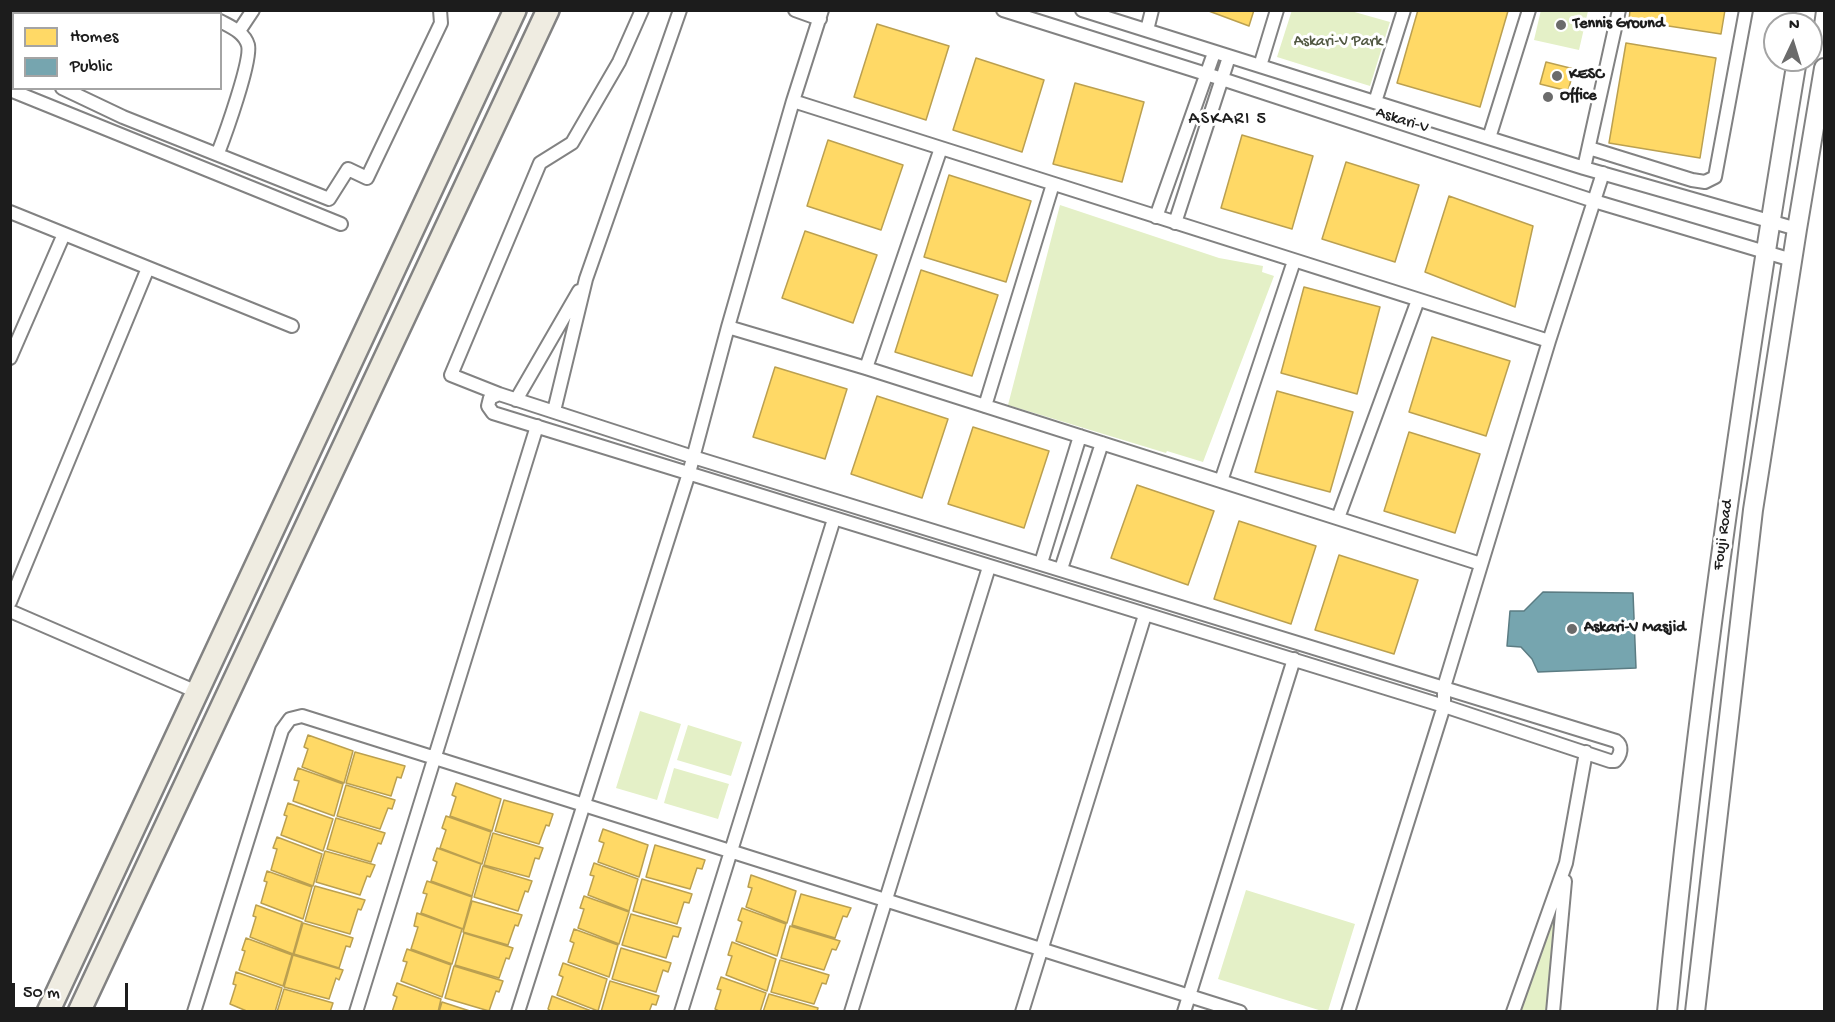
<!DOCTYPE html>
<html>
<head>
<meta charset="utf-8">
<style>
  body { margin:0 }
  #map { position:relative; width:1835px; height:1022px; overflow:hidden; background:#fff; font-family:"Gochi Hand",sans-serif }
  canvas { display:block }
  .frame { position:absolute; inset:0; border:12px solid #1c1c1c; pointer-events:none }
  .legend { position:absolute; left:12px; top:12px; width:210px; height:78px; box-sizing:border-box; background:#fff; border:2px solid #a4a4a4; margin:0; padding:8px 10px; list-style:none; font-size:18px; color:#1c1c1c }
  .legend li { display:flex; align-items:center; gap:12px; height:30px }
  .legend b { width:30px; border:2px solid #a4a4a4 }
  .north { position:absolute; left:1763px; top:12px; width:60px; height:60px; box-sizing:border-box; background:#fff; border:2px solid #a4a4a4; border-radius:50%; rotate:4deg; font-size:16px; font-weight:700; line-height:24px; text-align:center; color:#1c1c1c }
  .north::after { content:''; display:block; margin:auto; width:21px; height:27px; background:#6b6b6b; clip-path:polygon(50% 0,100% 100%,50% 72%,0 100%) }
  .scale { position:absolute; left:12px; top:983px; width:116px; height:27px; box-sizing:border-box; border:3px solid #1c1c1c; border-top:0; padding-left:8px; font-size:18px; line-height:21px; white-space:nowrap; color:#1c1c1c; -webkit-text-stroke:4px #fff; paint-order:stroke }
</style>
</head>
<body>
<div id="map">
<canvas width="1835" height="1022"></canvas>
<div class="frame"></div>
<ul class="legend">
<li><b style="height:16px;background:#ffd966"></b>Homes</li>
<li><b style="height:16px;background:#76a5af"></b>Public</li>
</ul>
<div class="north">N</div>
<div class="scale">50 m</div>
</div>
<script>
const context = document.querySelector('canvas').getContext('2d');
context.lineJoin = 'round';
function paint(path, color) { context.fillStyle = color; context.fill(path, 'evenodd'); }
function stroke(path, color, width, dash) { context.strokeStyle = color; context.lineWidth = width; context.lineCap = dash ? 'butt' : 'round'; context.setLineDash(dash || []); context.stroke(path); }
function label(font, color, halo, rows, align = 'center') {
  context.font = font + ' "Gochi Hand",sans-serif'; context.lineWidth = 6; context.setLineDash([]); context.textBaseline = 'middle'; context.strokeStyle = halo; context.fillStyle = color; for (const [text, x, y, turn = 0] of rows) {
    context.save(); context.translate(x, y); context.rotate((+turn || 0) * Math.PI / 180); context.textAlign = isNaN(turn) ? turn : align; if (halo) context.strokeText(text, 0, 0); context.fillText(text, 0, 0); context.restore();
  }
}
const green = new Path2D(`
  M1292,10L1351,11L1390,22L1370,86L1277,57Z
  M1541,10L1588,11L1579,50L1534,40Z
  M1060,205L1219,258L1263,266L1262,272L1274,276L1203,462L1167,451L1166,453L1008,405Z
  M640,711L681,724L657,800L616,788Z
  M688,725L742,742L731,776L677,760Z
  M674,768L729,784L718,819L664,803Z
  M1246,890L1355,924L1328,1011H1322L1218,979Z
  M1557,911L1546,1011H1521Z`);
const homes = new Path2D(`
  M1206,10H1254L1249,26Z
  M1418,10L1508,11L1480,107L1397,83Z
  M1630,10H1725L1721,34L1629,20Z
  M877,24L949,46L926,120L854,97Z
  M1626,43L1716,58L1700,158L1609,143Z
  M976,58L1044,80L1022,152L953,130Z
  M1546,62L1574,69L1568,91L1540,84Z
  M1075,83L1144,102L1122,182L1053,164Z
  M1242,135L1313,156L1292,229L1221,208Z
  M828,140L903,165L881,230L807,206Z
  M1346,162L1419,185L1395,262L1322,239Z
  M949,175L1031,201L1006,282L924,257Z
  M1449,196L1533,226L1515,307L1425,272Z
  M805,231L877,255L853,323L782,298Z
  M921,270L998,295L972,376L895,352Z
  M1304,287L1380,307L1357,394L1281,373Z
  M1432,337L1510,361L1486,436L1409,412Z
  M775,367L847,389L825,459L753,437Z
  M1277,391L1353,412L1330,492L1255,472Z
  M877,396L948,419L922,498L851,474Z
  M973,427L1049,451L1024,528L948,504Z
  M1409,432L1480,454L1455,533L1384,511Z
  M1137,485L1214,511L1188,585L1111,558Z
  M1239,521L1316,546L1291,624L1214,599Z
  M1339,555L1418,580L1394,654L1315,630Z
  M308,735L353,751L344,783L302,767L308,749L304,747Z
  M355,752L405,766L401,778L397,777L391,796L346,783Z
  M298,768L343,784L334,816L293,801L299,781L294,780Z
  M456,783L501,799L492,831L450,816L456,797L452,795Z
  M346,785L395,800L392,809L388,808L380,829L337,816Z
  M504,800L553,814L549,826L546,825L539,844L495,831Z
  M288,803L333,819L323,851L281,835L287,816L284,815Z
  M446,816L491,832L482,864L440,848L446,830L442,828Z
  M336,818L385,833L381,844L378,843L371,862L327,849Z
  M603,829L648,845L639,877L598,862L604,843L599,841Z
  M493,833L543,848L539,859L535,858L529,877L484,865Z
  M277,837L322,854L313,886L271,870L277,849L273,848Z
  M655,845L705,860L702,869L697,868L690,889L646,877Z
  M437,848L481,864L472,896L431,881L437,862L433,860Z
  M325,851L375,865L370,877L367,876L360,895L316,882Z
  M594,863L638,879L629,911L588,895L594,876L590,875Z
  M483,866L532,881L528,892L525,891L518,911L474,897Z
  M267,871L312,887L303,919L261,903L267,882L264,881Z
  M751,875L796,891L787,923L746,907L752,888L748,887Z
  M642,879L692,894L689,903L684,902L677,924L633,911Z
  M427,881L472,897L463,929L421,913L427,894L423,893Z
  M315,886L365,900L361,910L358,909L350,934L305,921Z
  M801,894L851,908L847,917L843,916L835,938L792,925Z
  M584,896L629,912L619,944L578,928L584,909L580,908Z
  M472,901L522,915L518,926L515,925L508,945L463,932Z
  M256,905L302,922L293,954L250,937L256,917L253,916Z
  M742,908L786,924L777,956L736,941L742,922L738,920Z
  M417,913L462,929L452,964L411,949L418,927L414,926Z
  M631,914L681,928L678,937L673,936L666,958L622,945Z
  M303,923L353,938L350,947L346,946L339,968L294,954Z
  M790,926L840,941L836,950L832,949L824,970L781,958Z
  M574,929L618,945L609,977L568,962L574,943L570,941Z
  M464,933L513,948L509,959L506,958L499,978L455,965Z
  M246,938L292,955L283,986L239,970L245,951L242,950Z
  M732,942L776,959L767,991L726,975L732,956L728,955Z
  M621,948L671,963L668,972L663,970L656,992L612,979Z
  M407,949L451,965L442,997L401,981L407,962L403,961Z
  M293,955L343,970L339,980L336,978L329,999L284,987Z
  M780,960L829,975L826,984L822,983L814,1004L771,992Z
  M563,963L607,979L598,1011L557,995L563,977L559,975Z
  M454,966L503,981L499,992L496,991L489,1011L445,998Z
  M236,972L282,988L275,1012H249L230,1004L236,985L233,984Z
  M721,977L766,993L760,1012H721L715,1009L721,990L717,989Z
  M610,981L659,996L656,1005L652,1004L649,1012H601Z
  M397,983L441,999L438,1012H392L397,997L393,995Z
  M284,989L333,1003L330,1012H277Z
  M769,994L818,1008L817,1012H763Z
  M552,996L594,1012H552L548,1009Z
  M442,1002L473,1012H439Z`);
const public = new Path2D(`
  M1543,592L1633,593L1636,668L1538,672L1532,659L1521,647L1507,646L1510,611H1524Z`);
const minor = new Path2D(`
  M201,10L207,14
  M795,10L820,19
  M1003,10L1222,79L1594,201L1792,260
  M1082,10L1584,168L1797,229
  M91,14L93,10
  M1147,30L1152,10
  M239,31L253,10
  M1260,66L1277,10
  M10,68L14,69
  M62,88L123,117L329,199L348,169L367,178L441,23L440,10
  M10,90L341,224
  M793,101L1549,341
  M1375,102L1404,10
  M1489,138L1529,10
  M1589,148L1692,180L1705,182L1715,177L1746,10
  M218,153C225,135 252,60 248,45C244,32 231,27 220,21
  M1584,168L1619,10
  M10,212L292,326
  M1156,217L1214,53
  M1175,223L1229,57
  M728,327L866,368L1481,564
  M10,358L64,234
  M866,368L941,148
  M499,394L693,457L1616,741C1623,746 1621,755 1615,761H1610L1444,706L493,413L488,406L490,398Z
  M499,394L451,375L540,163L572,143L619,62L642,10
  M516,400L579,291
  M985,406L1053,184
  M554,411L586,279L680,10
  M1221,481L1294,261
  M1338,518L1418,300
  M1041,563L1080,436
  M1061,569L1102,443
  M10,602L148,268
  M10,611L197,692
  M194,1012L282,730L290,719L302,716L1240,1012
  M356,1012L537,426
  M518,1012L689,473L728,327L793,101L822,10
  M681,1012L834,519
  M851,1012L989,567
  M1022,1012L1145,615
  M1184,1012L1294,659
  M1348,1012L1444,706V687L1549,341L1603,173
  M1513,1012L1566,863L1586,752
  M1553,1012L1565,881`);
const secondary = new Path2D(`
  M1804,24L1806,10
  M1667,1012C1698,693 1744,376 1797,60
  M1695,1012L1753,510L1797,229L1824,68`);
const trunk = new Path2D(`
  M48,1012L515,10
  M79,1012L548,10`);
const markers = [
  [1561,25,6,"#6b6b6b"],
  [1557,76,6,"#6b6b6b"],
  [1548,97,6,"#6b6b6b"],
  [1572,629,6,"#6b6b6b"]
];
const poiNames = [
  ["Tennis Ground",1573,25],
  ["KESC",1569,76],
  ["Office",1560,97],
  ["Askari-V Masjid",1584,629]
];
const parkNames = [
  ["Askari-V Park",1338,43]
];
const streetNames = [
  ["Askari-V",1402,121,18],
  ["Fouji Road",1724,535,-82]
];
const neighbourhoodNames = [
  ["ASKARI 5",1228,120]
];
paint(green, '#e4f0c7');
paint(homes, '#ffd966');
stroke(homes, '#bba050', 1.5);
paint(public, '#76a5af');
stroke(public, '#5b7c83', 1.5);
stroke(minor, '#828282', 16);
stroke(secondary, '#828282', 22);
stroke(trunk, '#828282', 26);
stroke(minor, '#fff', 12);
stroke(secondary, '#fff', 18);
stroke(trunk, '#efece1', 21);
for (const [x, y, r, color] of markers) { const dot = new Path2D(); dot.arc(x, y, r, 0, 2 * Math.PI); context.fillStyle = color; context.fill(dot); stroke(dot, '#fff', 2); }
label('bold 16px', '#1c1c1c', '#fff', poiNames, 'left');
label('16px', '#515842', '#fff', parkNames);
label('16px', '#1c1c1c', '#fff', streetNames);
context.letterSpacing = '1.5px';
label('18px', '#1c1c1c', '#fff', neighbourhoodNames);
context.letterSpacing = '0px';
</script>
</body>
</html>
